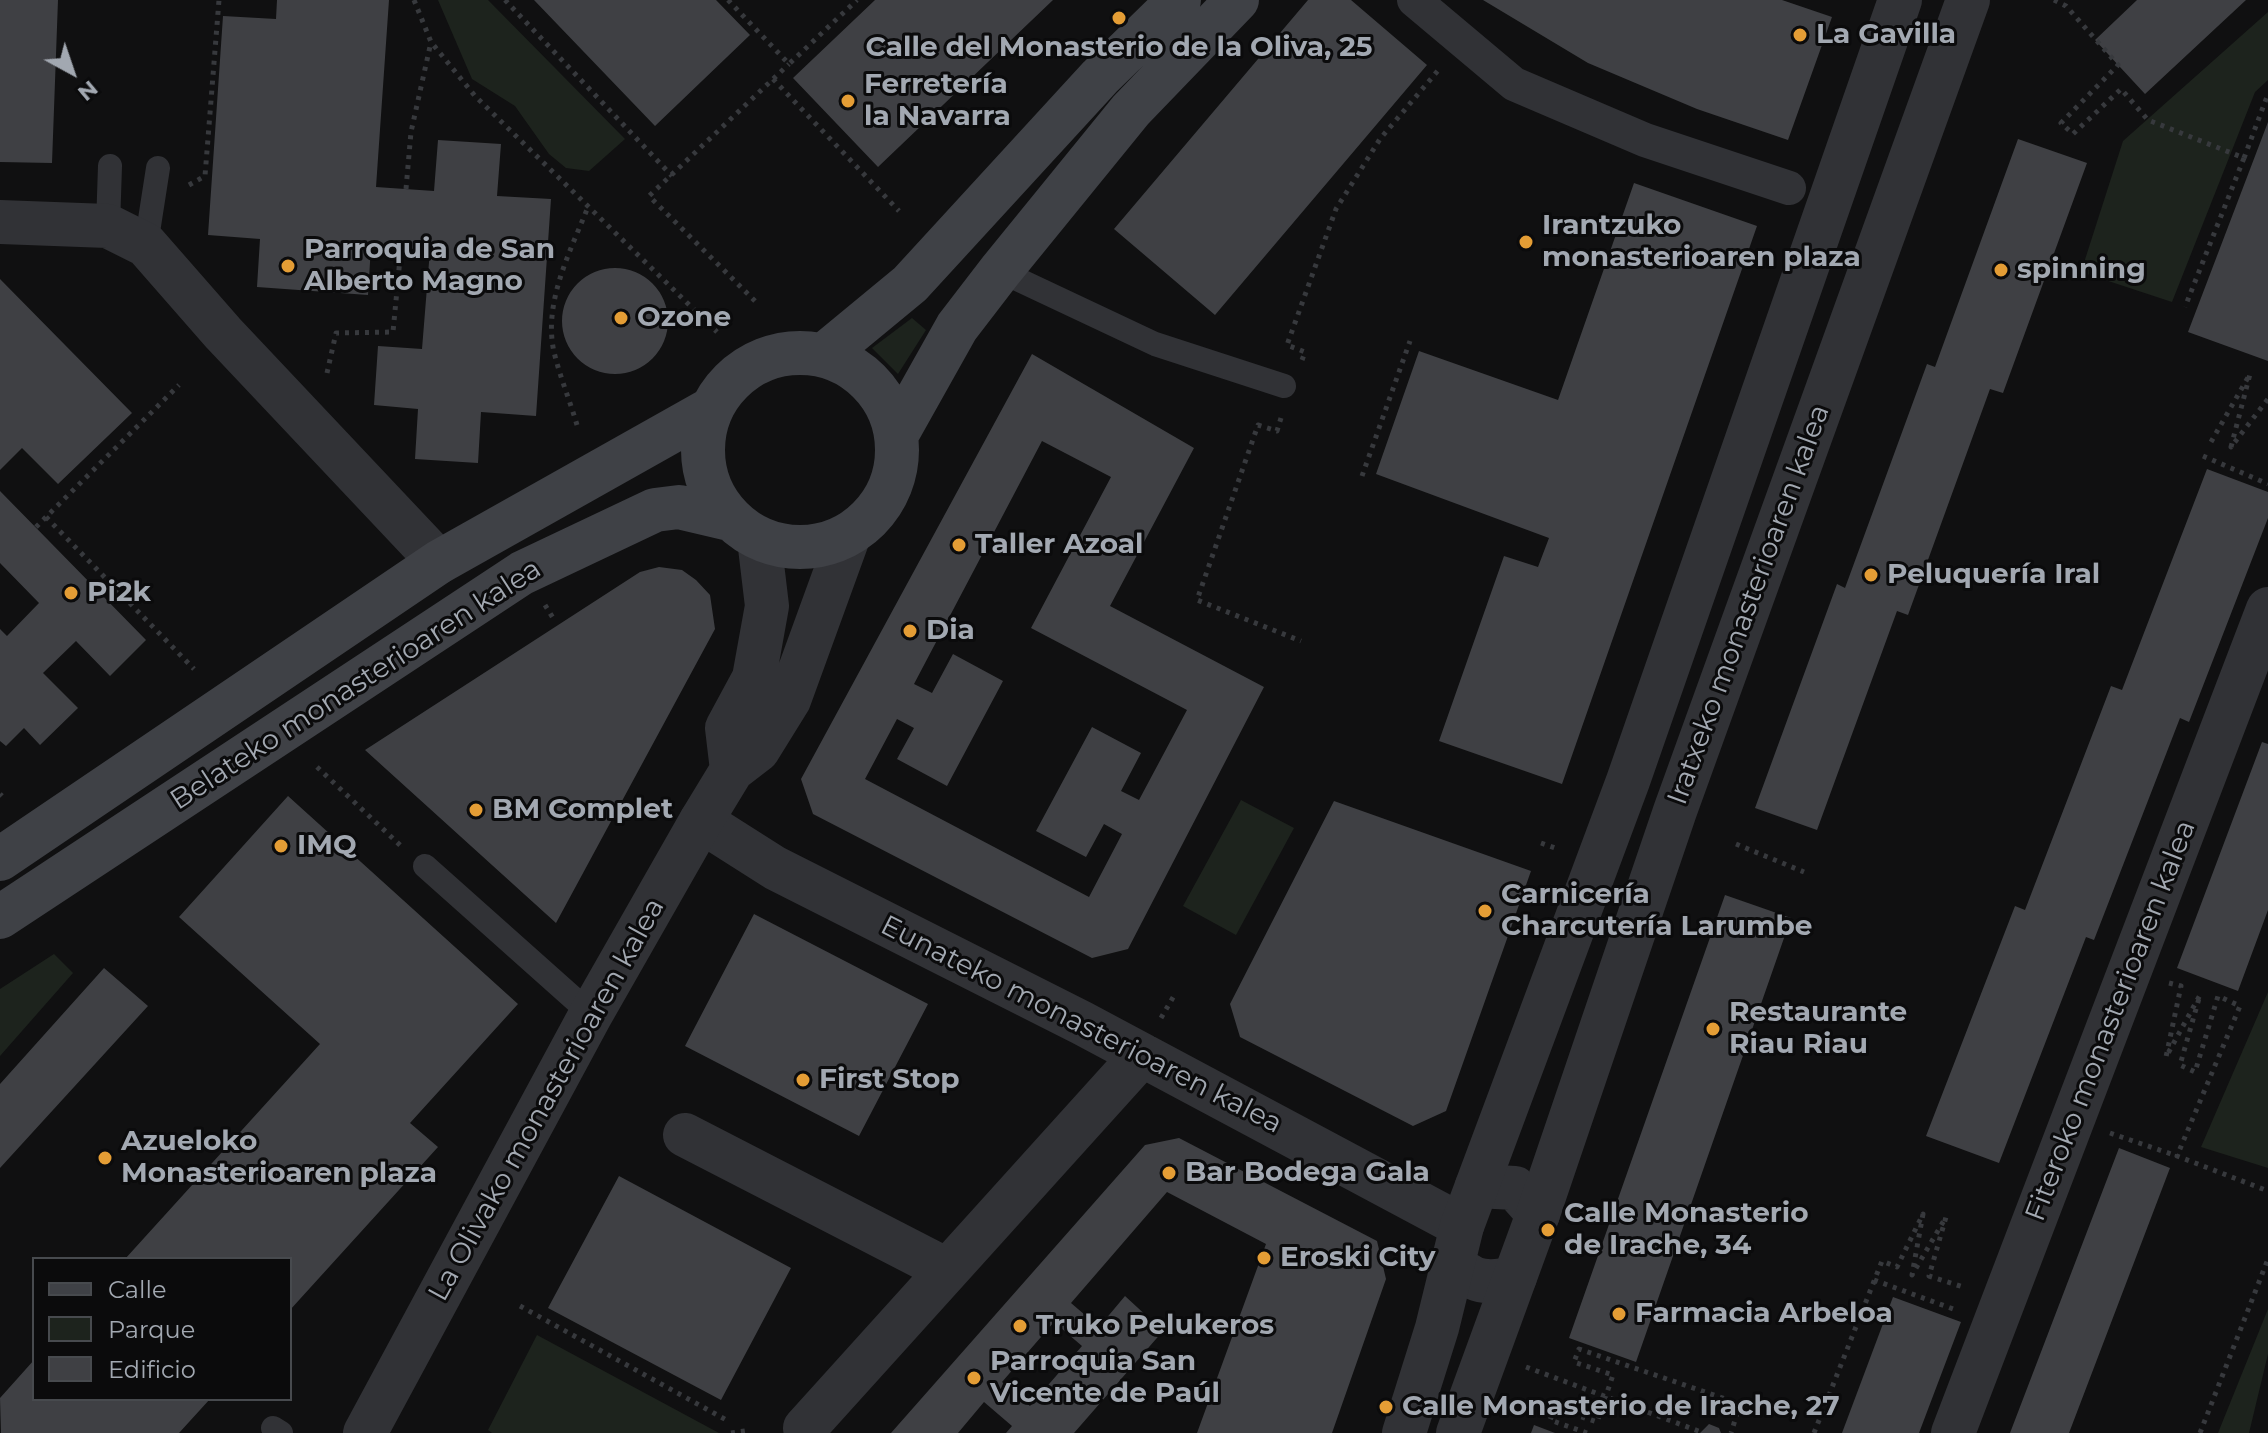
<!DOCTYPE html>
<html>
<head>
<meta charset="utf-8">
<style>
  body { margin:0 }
  #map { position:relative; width:2268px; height:1433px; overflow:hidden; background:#101011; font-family:Montserrat,sans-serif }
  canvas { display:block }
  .legend { position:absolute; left:32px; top:1257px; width:260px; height:144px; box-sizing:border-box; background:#0b0b0c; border:2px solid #474a4e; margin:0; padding:10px 14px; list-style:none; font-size:24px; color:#a2a8b1 }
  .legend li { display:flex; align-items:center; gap:16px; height:40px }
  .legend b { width:40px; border:2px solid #474a4e }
  .north { position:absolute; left:32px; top:32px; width:80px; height:80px; -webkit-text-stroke:6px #0b0b0c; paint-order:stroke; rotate:140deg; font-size:22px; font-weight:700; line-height:32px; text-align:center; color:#a2a8b1 }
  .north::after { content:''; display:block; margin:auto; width:28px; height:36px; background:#a2a8b1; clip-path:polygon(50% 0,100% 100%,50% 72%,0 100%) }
</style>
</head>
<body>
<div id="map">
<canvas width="2268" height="1433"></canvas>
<ul class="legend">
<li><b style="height:10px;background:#3f4146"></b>Calle</li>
<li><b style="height:22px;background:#1d231d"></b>Parque</li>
<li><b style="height:22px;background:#3f4044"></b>Edificio</li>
</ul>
<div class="north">N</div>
</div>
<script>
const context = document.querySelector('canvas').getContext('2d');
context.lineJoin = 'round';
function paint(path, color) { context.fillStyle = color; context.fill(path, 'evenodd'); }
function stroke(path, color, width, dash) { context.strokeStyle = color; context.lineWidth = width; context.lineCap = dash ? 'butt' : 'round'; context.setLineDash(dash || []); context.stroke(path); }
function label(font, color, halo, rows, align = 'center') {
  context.font = font + ' Montserrat,sans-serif'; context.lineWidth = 6; context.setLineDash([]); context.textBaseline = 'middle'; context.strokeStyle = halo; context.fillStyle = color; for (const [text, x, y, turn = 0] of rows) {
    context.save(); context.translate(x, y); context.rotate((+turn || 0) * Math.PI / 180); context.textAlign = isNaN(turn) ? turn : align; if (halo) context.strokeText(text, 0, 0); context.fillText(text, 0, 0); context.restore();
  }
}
const green = new Path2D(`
  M438,0H488L625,139L589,171L566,168L549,154L515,106L472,79Z
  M2268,12V80L2255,92L2172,302L2081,272L2123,141Z
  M912,318L926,330L898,374L872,348Z
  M1241,800L1294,828L1236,935L1183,906Z
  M54,954L73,973L0,1056V989Z
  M2268,992V1168L2201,1147Z
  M2268,1309V1354L2249,1433H2218Z
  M537,1335L719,1433H492L488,1430Z`);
const building = new Path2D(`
  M0,0H58L52,163L0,162Z
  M277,0H389L376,187L434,191L438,140L501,144L497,196L551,199L536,416L481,412L478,463L415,459L418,409L374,405L378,346L422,349L430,250L371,246L368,295L257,287L260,239L208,235L223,16L276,19Z
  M534,0H716L750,35L655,126Z
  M875,0H1053L878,167L793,78Z
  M1308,0H1351L1427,65L1215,315L1114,229Z
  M1483,0H1782L1832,17L1788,140L1697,109L1588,63Z
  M2137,0H2246L2145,94L2095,40Z
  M2268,122V361L2188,332Z
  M2018,139L2087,163L2003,393L1990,389L1908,615L1897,611L1817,830L1755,808L1837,584L1845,588L1927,364L1935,367Z
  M1634,183L1757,226L1562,784L1439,741L1504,556L1538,567L1549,538L1376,474L1419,351L1558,400Z
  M562 321a53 53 0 1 1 106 0a53 53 0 1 1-106 0Z
  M0,279L132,413L58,484L22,448L0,470Z
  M1032,354L1194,448L1110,606L1264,687L1128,949L1092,958L813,814L801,779ZM1042,441L1111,477L1031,628L1187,710L1139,800L1121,791L1141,753L1092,727L1036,831L1086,857L1104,824L1122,834L1089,897L865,779L897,719L914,728L897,759L947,786L1003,681L953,654L932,693L914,684Z
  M2207,469L2268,492V518L2189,722L2180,718L2094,940L2086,937L1999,1163L1926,1136L2015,906L2025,910L2111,686L2122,690Z
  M0,491L146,640L110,676L76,641L43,673L78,708L40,745L24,728L6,746L0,741V629L7,636L39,603L0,563Z
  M659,567L682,570L696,580L710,595L715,629L556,923L365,750L640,572Z
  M2262,742L2268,744V910L2238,991L2177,968Z
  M288,796L518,1004L410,1123L438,1147L290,1310V1259H125L320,1044L179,917Z
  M1334,801L1531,871L1446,1111L1413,1126L1240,1037L1230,1004Z
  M1725,895L1791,918L1636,1362L1569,1338Z
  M754,914L928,1004L859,1136L685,1046Z
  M104,968L148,1006L0,1168V1084Z
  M1179,1138L1377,1241L1386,1279L1332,1433H1197L1266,1244L1167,1192L1071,1303L1099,1327L1125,1296L1163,1331L1074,1433H1006L1012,1426L984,1402L958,1433H891L1145,1145ZM1054,1322L1082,1346L1030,1406L1002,1382Z
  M2119,1148L2170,1168L2069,1433H2010Z
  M619,1176L791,1268L721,1400L548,1308Z
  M1893,1297L1961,1322L1919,1433H1842Z
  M34,1360V1399H210L179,1433H1L0,1398Z
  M1709,1424L1719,1428L1721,1433H1700Z
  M1534,1425L1555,1433H1531Z`);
const path = new Path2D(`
  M414,0L431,42L475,96L717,332
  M505,0L672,176
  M728,0L789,64L857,0
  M2054,0L2066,6L2118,65L2061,123L2073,134L2121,89L2148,120L2244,158L2185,307
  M773,79L899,211
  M2244,158L2268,94
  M189,185L205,176L219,0
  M406,189L411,132L431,42
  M755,301L649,196L789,64
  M1302,360L1305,352L1287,345L1336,209L1380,139L1441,67
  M327,373L336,333L393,332L401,248
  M1281,418L1277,431L1258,425L1197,600L1301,641
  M577,425C570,401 560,377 554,352C543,303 570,252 588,207
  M2211,442L2250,374L2231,447L2268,399
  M2203,456L2268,484
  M1362,476L1410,341
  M46,517L194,669
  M36,527L179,385
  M545,605L553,618
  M317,767L401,846
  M0,794L2,796
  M1541,843L1555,848
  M1736,844L1804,872
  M2169,983L2181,986L2166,1057L2200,995L2180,1065L2195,1072L2218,996L2240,1006L2177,1156L2268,1191
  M1161,1018L1175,994
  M2110,1133L2177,1156
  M1874,1280L1956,1310
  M520,1306L730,1422
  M1526,1367L1701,1432
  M731,1433L745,1431
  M1587,1433L1550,1420L1555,1408L1597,1422L1613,1375L1574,1362L1579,1349L1740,1404L1731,1433
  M1814,1433L1882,1261L1897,1267L1923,1214L1912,1275L1946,1217L1929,1276L1963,1287
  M2200,1433L2268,1259`);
const service = new Path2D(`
  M108,226L110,166
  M146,245L158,168
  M1000,271L1155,344L1284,386
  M425,866L591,1014
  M273,1428L281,1433`);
const pedestrian = new Path2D(`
  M1414,0L1514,84L1645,140L1789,188`);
const minor = new Path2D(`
  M0,222L108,226L146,245L223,333L439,562
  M701,821L775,868L1082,1023L1462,1226
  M685,1135L947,1270
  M1477,1186L1515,1188L1538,1214
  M1453,1262C1471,1283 1490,1285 1515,1277
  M805,1428L1142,1055
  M1953,1433L2268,609`);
const tertiary = new Path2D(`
  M732,770L727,728L754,678L767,606L759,539
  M365,1433L591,1014L701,821L732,770L758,750L789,700L849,535
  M1404,1433L1437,1328L1462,1226L1628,781L1900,0
  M1458,1433L1538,1214L1675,811L1968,0`);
const secondary = new Path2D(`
  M703 450a97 97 0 1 1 194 0a97 97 0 1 1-194 0Z
  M824,355L910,284L1100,77L1179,0
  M897,434L957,327L1000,271L1131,110L1237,0
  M0,859L439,562L711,409
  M0,917L522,573L655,510L679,507L730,519`);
const markers = [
  [1119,18,8,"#e49d35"],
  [1800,35,8,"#e49d35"],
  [848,101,8,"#e49d35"],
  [1526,242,8,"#e49d35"],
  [288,266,8,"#e49d35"],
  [2001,270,8,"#e49d35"],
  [621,318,8,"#e49d35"],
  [959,545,8,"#e49d35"],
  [1871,575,8,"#e49d35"],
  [71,593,8,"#e49d35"],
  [910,631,8,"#e49d35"],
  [476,810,8,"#e49d35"],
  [281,846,8,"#e49d35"],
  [1485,911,8,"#e49d35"],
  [1713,1029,8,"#e49d35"],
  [803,1080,8,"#e49d35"],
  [105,1158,8,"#e49d35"],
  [1169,1173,8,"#e49d35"],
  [1548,1230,8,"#e49d35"],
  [1264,1258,8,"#e49d35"],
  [1619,1314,8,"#e49d35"],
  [1020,1326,8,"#e49d35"],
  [974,1378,8,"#e49d35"],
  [1386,1407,8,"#e49d35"]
];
const poiNames = [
  ["La Gavilla",1816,35],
  ["Calle del Monasterio de la Oliva, 25",1119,48,"center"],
  ["Ferretería",864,85],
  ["la Navarra",864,117],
  ["Irantzuko",1542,226],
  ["monasterioaren plaza",1542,258],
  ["Parroquia de San",304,250],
  ["Alberto Magno",304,282],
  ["spinning",2017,270],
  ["Ozone",637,318],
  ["Taller Azoal",975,545],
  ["Peluquería Iral",1887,575],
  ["Pi2k",87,593],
  ["Dia",926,631],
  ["BM Complet",492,810],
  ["IMQ",297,846],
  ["Carnicería",1501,895],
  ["Charcutería Larumbe",1501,927],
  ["Restaurante",1729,1013],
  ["Riau Riau",1729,1045],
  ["First Stop",819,1080],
  ["Azueloko",121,1142],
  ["Monasterioaren plaza",121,1174],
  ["Bar Bodega Gala",1185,1173],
  ["Calle Monasterio",1564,1214],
  ["de Irache, 34",1564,1246],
  ["Eroski City",1280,1258],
  ["Farmacia Arbeloa",1635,1314],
  ["Truko Pelukeros",1036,1326],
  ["Parroquia San",990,1362],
  ["Vicente de Paúl",990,1394],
  ["Calle Monasterio de Irache, 27",1402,1407]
];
const streetNames = [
  ["Iratxeko monasterioaren kalea",1749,605,-70],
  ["Belateko monasterioaren kalea",356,685,-33],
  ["Fiteroko monasterioaren kalea",2111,1021,-69],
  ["Eunateko monasterioaren kalea",1081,1025,27],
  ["La Olivako monasterioaren kalea",547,1100,-61]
];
paint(green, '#1d231d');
paint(building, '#3f4044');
stroke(path, '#37393d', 5, [4, 6]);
stroke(service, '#313236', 24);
stroke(pedestrian, '#313236', 34);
stroke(minor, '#313236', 44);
stroke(tertiary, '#313236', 44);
stroke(secondary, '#3f4146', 44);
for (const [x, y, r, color] of markers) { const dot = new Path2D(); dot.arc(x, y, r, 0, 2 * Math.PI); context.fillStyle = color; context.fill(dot); stroke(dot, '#0b0b0c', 3); }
label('bold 28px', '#a2a8b1', '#0b0b0c', poiNames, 'left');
label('28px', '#a2a8b1', '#0b0b0c', streetNames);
</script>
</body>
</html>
